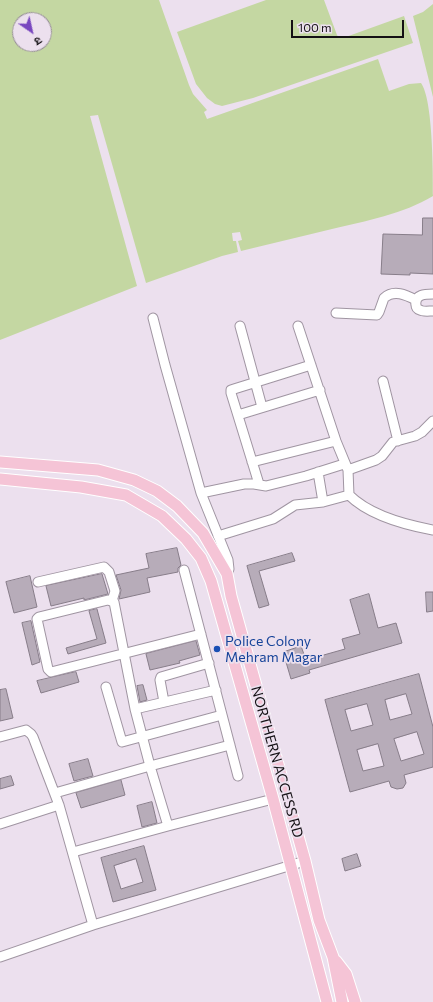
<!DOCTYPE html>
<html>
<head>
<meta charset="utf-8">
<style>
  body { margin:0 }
  #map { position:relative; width:433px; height:1002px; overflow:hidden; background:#ece0ee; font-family:Commissioner,"Noto Sans Devanagari",sans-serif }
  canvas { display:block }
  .north { position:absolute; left:12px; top:12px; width:40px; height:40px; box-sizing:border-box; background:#ece0ee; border:1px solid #968d97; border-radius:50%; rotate:146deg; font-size:11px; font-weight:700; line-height:16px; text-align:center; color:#141014 }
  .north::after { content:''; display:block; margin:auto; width:14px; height:18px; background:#7947bf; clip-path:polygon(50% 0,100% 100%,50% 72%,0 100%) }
  .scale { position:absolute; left:291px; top:20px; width:113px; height:18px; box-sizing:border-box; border:2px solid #141014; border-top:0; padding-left:5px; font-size:12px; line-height:14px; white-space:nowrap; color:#141014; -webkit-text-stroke:3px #ece0ee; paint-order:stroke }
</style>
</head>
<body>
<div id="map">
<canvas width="433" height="1002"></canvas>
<div class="north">उ</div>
<div class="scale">100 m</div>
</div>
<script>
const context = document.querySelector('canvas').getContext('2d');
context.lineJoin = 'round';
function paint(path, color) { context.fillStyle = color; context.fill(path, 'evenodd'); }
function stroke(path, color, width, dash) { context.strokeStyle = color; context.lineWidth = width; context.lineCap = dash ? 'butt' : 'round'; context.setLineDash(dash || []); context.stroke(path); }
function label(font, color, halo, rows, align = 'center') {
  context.font = font + ' Commissioner,sans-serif'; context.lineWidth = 3.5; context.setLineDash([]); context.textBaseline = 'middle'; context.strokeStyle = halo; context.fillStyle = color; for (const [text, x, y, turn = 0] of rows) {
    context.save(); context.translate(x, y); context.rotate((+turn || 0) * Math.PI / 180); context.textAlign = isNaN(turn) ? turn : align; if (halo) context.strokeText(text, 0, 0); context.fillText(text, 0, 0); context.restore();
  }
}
const green = new Path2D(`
  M0,0H159L189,85L193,94L207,110L204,112L207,119L378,59L389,91L409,84L421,83C433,100 433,171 433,196C403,214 366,221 332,229C302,236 271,244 241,251L238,241L242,240L240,232L232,233L233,241H236L238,252L222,256L146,283L98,115L90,116L137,286L0,340ZM20,20H44V44H20Z
  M266,0H324L337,35L339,38H343L404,16L413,43L253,98L222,106L215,104L207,98L196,84L177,32Z
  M433,4V97L413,16L423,12Z`);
const building = new Path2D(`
  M423,218H433V274L410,273V275L381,274L383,234L422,235Z
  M177,548L181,565L178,568V572L147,578L150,592L119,599L121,590L116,575L149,568L146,554Z
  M292,553L295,561L259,571L269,605L259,608L247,566Z
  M102,574L108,594L84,600V598L51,606L46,586Z
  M30,576L37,607L14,613L6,582Z
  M426,592H433V611L427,612Z
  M369,594L378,628L396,623L402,643L309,670L310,673L291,679L283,652L301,646L306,660L345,649L342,639L360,634L350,600Z
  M97,609L106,643L68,654L66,648L97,639L89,611Z
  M31,621L40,662L32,665L22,623Z
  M196,641L200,655L179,661L180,663L150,670L146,654Z
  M76,672L79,682L41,693L37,681Z
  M419,674L433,727V767L404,775L406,783L403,788L397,789L391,787L389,781L350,792L325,700ZM406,694L412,714L390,720L385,700ZM367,704L373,725L351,731L345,710ZM417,732L424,754L401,761L394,739ZM378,744L384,766L363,771L357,750Z
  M143,685L147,700L140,702L137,686Z
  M6,689L13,718L0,721V690Z
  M88,759L93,776L74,781L69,764Z
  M11,776L14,785L0,789V779Z
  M121,780L125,795L81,808L76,793Z
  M152,802L157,823L142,827L137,806Z
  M144,846L156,890L113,902L101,858ZM136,859L143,882L121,889L114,866Z
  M357,854L361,866L345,871L342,859Z`);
const minor = new Path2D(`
  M433,294C426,294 414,294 416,305C416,307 417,309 420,310C423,312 429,311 433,311
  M336,313L377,315L379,312L384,298C394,289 406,295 416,300
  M153,318L165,365L201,493L228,560L229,569L227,574
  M240,326L262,407
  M298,326L336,441L348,470L349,495C369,515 406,525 433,530
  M383,381L398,441
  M238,415L320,390
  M252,462L336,441
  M348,470L376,460L382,456L393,442L415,436L422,432L433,421
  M318,472L323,502
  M259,484L231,393V390L234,389L311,365
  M201,493L244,484H254L266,486L306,476L344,464
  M218,536L273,519L295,505L323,502L349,495
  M184,570L238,776
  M38,582L104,567L109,572L115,591L112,601
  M201,634L51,672L48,669L37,619L39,617L108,600L114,602L135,709L150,766L230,745
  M106,687L122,742L222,715
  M164,702L160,680L161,677L209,663
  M135,709L216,690
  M0,737L26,730L31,734L33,737L59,805L93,925
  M55,793L150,766L168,826L273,799
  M0,824L59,805
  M73,852L168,826
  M0,957L93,925L305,861`);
const major = new Path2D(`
  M0,462L98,470L134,480L157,491L177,506L203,533L227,574L231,596L305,861L319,920L333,957L342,1002
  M0,479L81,487L126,495L162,516L186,539L201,558L211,581L273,799L327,1002
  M336,961L346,974L355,1002`);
const markers = [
  [217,649,4,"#1a4fb4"]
];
const transitNames = [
  ["Police Colony",225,641],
  ["Mehram Magar",225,657]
];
const streetNames = [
  ["NORTHERN ACCESS RD",277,762,74]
];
paint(green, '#c4d7a2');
paint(building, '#b7acb9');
stroke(building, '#877d89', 1);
stroke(minor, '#a095a2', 11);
stroke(major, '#fff', 13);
stroke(minor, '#fff', 9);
stroke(major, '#f5c4d6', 11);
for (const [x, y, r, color] of markers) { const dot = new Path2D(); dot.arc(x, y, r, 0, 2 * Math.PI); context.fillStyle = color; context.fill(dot); stroke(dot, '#ece0ee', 1.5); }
label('14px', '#164399', '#ece0ee', transitNames, 'left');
label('14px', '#141014', '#ece0ee', streetNames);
</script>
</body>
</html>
